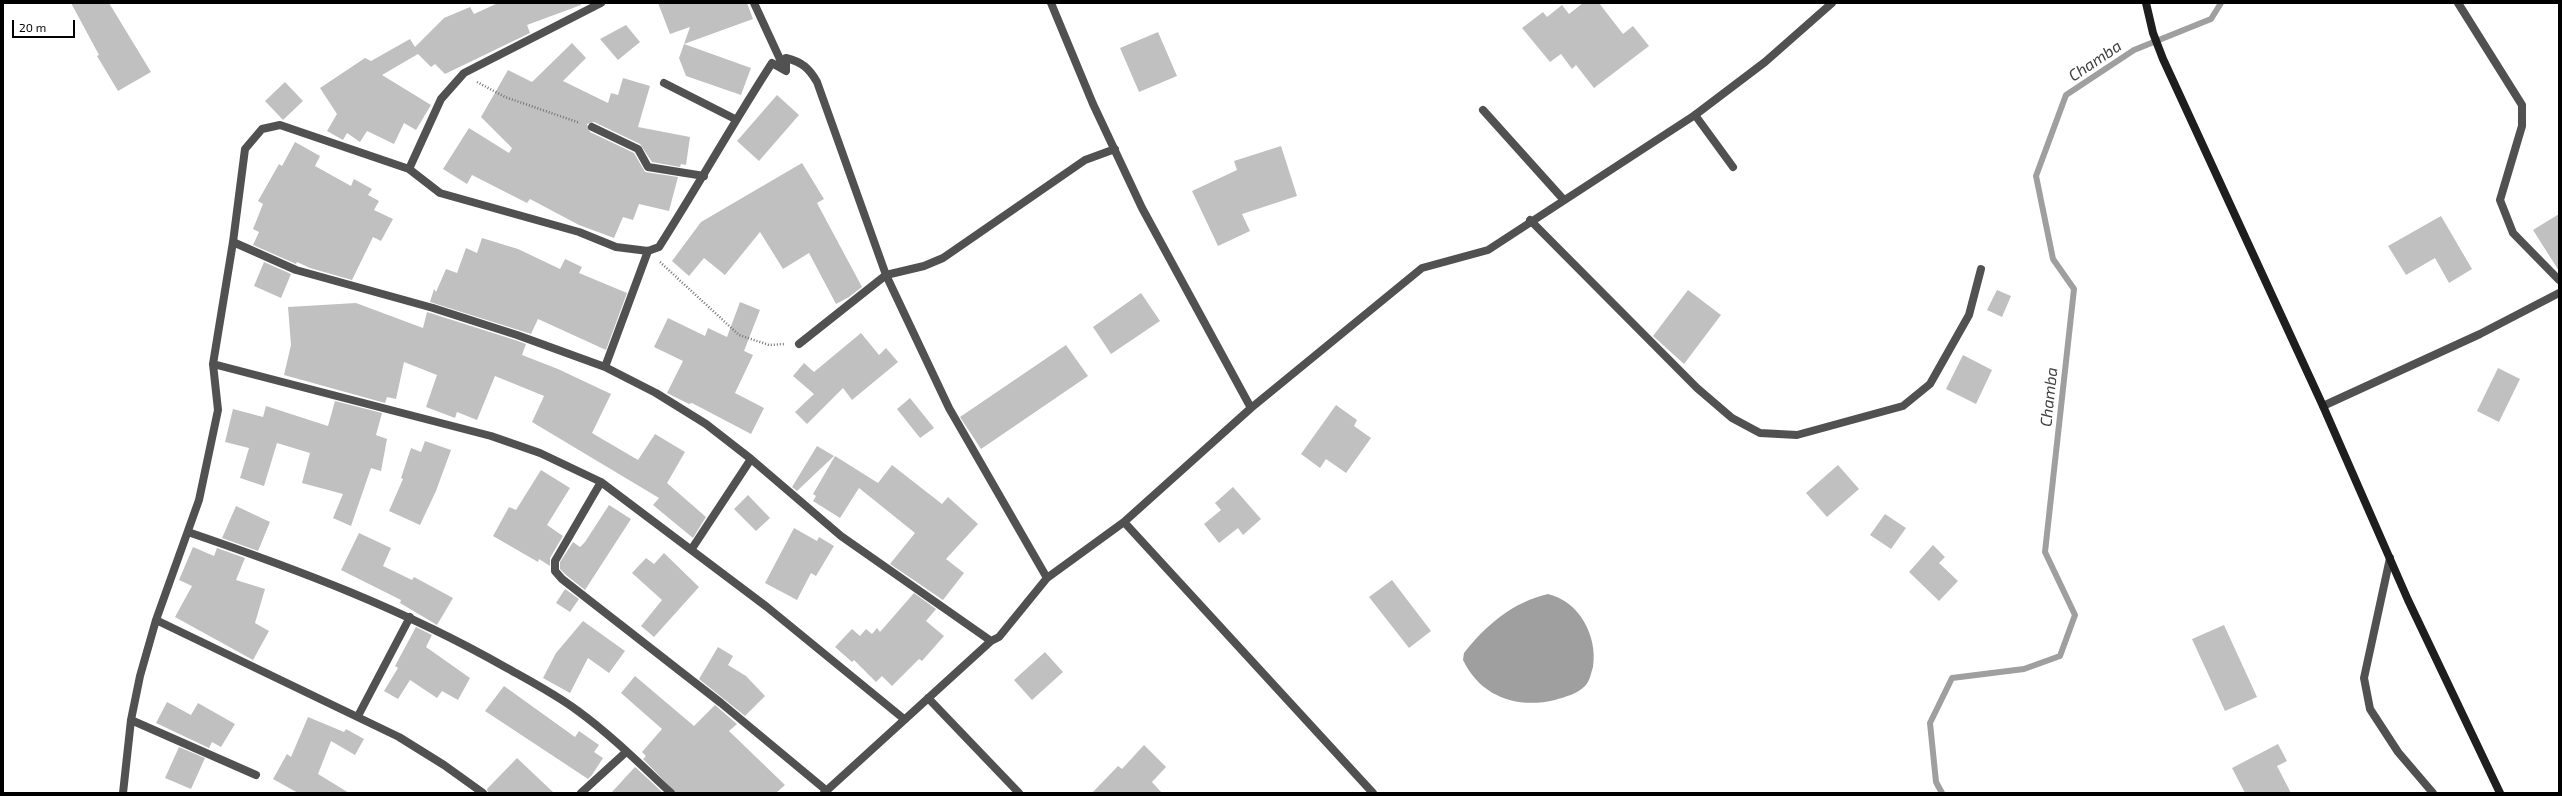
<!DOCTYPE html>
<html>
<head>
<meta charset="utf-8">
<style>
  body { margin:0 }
  #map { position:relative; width:2562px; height:796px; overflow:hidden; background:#fff; font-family:"Exo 2",sans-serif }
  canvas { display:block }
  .frame { position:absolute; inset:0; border:4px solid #000; pointer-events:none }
  .scale { position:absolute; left:12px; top:20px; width:63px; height:18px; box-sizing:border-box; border:2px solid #000; border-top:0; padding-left:5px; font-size:12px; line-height:14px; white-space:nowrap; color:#000; -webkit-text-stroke:3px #fff; paint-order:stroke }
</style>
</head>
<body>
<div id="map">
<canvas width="2562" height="796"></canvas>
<div class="frame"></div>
<div class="scale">20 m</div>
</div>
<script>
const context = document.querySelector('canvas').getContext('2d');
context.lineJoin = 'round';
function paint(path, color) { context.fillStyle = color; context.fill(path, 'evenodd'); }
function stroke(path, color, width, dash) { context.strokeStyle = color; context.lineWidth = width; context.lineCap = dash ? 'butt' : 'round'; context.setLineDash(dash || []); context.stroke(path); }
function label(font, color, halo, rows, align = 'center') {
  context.font = font + ' "Exo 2",sans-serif'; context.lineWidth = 3; context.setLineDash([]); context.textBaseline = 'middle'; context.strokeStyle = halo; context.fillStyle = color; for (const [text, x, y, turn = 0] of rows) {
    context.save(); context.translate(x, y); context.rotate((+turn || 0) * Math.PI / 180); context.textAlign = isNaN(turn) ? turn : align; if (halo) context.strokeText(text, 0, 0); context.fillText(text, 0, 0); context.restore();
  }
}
const water = new Path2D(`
  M1548,594C1579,601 1598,636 1593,667C1591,673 1590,681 1585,686C1577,694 1565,697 1555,700C1517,709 1481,697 1463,660L1464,653C1486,625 1513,602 1548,594Z`);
const stream = new Path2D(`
  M1942,793L1936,782L1930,723L1952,678L2024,669L2060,656L2075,615L2045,552L2074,289L2053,259L2036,176L2066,95L2134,50L2211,19L2221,3`);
const building = new Path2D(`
  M71,3H109L151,72L118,91L97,56L99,55Z
  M498,3H581V5L527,25L530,33L445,74L435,64L431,67L418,54L382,75L431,105L416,130L404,123L394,144L367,131L360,142L347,133L343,140L327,131L337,114L320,88L365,58L371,61L410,39L415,47L444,18L470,7L474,14Z
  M658,3H747L753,19L684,44L690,27L670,34Z
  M1583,3H1599L1623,34L1633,26L1649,46L1594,88L1576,65L1572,69L1561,54L1550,62L1522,28L1543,12L1547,17L1562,5L1569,14Z
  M626,25L640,42L618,60L600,39Z
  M1158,32L1177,76L1139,92L1120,48Z
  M572,43L586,58L563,81L608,103L611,93L618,95L623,78L650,86L638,127L690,137L686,165L681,164L680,167L652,162L640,144L594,122L587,124L590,132L634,153L645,172L678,177L669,211L639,204L633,220L623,217L614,238L579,225L530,199L527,203L472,175L467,184L443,169L469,128L509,153L512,148L481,117L508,70L532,82Z
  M684,44L751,68L741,95L686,76L679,58Z
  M285,82L303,101L283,120L265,101Z
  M777,95L799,115L759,161L737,141Z
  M295,142L320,156L315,166L351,186L354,179L372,189L368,195L379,201L374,210L393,219L381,241L373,237L352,280L310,268L297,262L296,264L253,245L259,232L253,229L263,204L258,201L279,164L282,166Z
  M1281,146L1297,196L1242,214L1250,231L1218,246L1192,191L1237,170L1234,161Z
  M802,163L824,199L817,203L862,287L849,297L836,304L809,253L783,269L760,232L725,275L704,258L689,276L672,261L701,222Z
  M2559,214V271L2533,230Z
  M2441,216L2472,269L2449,283L2435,258L2406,275L2388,246Z
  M482,238L518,249L560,269L565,259L582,267L579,273L627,293L606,350L538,319L531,334L430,302L434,289L436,292L446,269L457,273L466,248L477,253Z
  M264,262L291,274L281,298L254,286Z
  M1688,290L1721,315L1684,364L1653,336Z
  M1997,290L2011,296L2002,317L1987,310Z
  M1141,293L1160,321L1111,354L1093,327Z
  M740,302L760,310L744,351L753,355L735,393L764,408L751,434L692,403L689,404L667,393L683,361L654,347L668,318L705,336L708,328L727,337Z
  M356,303L423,328L427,312L515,340L526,344L522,355L558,369L611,394L592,433L638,460L655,434L685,452L667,483L706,517L693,538L653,505L659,498L532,422L544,396L495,376L477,420L457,412L455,418L426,407L437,375L404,362L396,399L387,397L385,403L284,375L291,345L288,307Z
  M861,333L879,355L886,348L898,362L852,400L843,388L807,424L795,412L814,394L793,376L804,363L814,372Z
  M1066,345L1088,376L981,449L960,417Z
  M1963,355L1992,370L1976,404L1946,389Z
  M2498,368L2520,379L2499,422L2477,411Z
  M910,398L934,428L920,438L897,409Z
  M335,401L382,413L376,435L387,439L381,471L371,468L351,526L333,518L343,494L302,483L310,453L277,443L264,486L240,478L249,448L225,442L233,409L263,417L266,406L328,426Z
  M1336,405L1357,420L1354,426L1371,438L1346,473L1326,459L1320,468L1301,454Z
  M425,441L451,450L436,491L420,525L389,511L403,479L401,478L411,448L421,452Z
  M817,446L834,456L797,491L792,487Z
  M835,456L878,483L892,465L942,504L948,497L978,524L946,559L964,573L943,600L890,564L915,533L859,488L840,518L813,501L816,496L813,494Z
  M1838,465L1859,489L1827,517L1806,493Z
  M541,470L570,488L547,525L563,536L550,558V566L539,559L538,562L493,536L509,507L516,510Z
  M1233,487L1261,519L1243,535L1238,528L1219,543L1204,524L1221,510L1215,503Z
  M748,495L770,518L756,531L734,509Z
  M609,505L631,519L585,590L566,575L560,569V562L573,542L580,547L585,542Z
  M236,506L270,522L258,551L222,538Z
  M1885,514L1906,528L1891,549L1870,535Z
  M794,528L817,541L819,537L834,546L816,576L811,573L797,600L765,583Z
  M359,533L391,548L383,566L412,580L414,577L453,598L437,625L400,603L401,600L341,570Z
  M1933,545L1945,557L1939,563L1958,581L1939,601L1909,572Z
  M193,547L214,556L217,548L245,558L236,580L265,589L255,623L269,631L253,660L175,617L192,586L179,580Z
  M664,553L699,587L654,637L641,626L662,600L632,573L646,558L654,564Z
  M1392,580L1431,631L1409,648L1369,597Z
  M565,589L579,599L570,612L556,603Z
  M914,593L936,609L926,621L944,636L922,661L919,659L892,686L882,676L876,682L854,660L852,662L835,647L852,629L860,636L866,629L872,634L877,628L880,632Z
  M583,621L625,651L609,673L588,658L570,693L543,678L556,653Z
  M2224,625L2257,697L2225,711L2192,639Z
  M416,627L432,635L426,647L470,678L458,700L442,691L437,698L410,680L398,699L384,691L398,668L395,666Z
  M718,647L733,656L728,665L746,676L765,696L745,716L699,679Z
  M1045,652L1063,672L1032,700L1014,680Z
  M635,676L694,726L715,705L737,724L729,731L785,785L776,793H676L643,759L646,756L642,752L662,729L621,693Z
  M504,686L575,737L579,731L599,745L594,752L603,758L592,775L588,779L485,711Z
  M167,702L191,715L198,703L235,724L221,747L212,742L209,748L156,723Z
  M308,717L344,732L346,729L364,739L355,755L331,741L318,774L349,793H298L273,779L287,754L291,757Z
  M2278,744L2287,761L2277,766L2291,793H2245L2232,768Z
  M1144,745L1166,767L1152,782L1162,793H1092L1118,766L1122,769Z
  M179,747L205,758L191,789L165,778Z
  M517,758L554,793H488L487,789Z
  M635,767L645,776L663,793H611Z`);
const path = new Path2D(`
  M477,82L505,97L580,123
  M660,262L739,335L769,345L785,344`);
const service = new Path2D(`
  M1483,110L1563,199
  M1695,115L1733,167
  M1530,220L1697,388L1732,418L1760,433L1797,435L1903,406L1930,384L1969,315L1981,269`);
const minor = new Path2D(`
  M754,3L785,70
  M1051,3L1093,104L1142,208L1251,408
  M2458,3L2522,105V126L2500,200L2513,233L2559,280
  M664,83L735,119
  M592,127L638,149L648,167L704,176
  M409,169L441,99L464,73L601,3
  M233,242L296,270L433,308L517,335L605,367L656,393L706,424L751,459L841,536L991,641
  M799,344L886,275L924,266L943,258L1085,160L1115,149
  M213,364L491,436L540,453L601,482L767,607L904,719
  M605,367L648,251
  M2323,406L2480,334L2559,293
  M601,482L555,561V571L562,579L721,703L827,791
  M1124,522L1373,793
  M188,532C299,570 403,609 505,667C530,681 555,694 578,711C611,735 641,765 671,793
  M691,550L751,459
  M2390,558L2364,678L2370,709L2398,752L2433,793
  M156,620L399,737L444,765L483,793
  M928,698L1019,793
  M358,716L410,617
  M131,720L256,775
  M123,793L131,720L140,676L156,620L199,500L218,410L213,364L233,242L245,149L262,129L280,125L409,169L440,193L579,232L616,247L648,251L659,247C698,186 733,123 772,63L786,71V58C802,62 809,68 817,82L886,275L949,408L1047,578
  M581,793L626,752
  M824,793L991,641L999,637L1047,578L1124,522L1251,408L1422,268L1488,250L1695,115L1765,62L1832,3`);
const secondary = new Path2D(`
  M2146,3L2153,33L2163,59L2323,406L2408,600L2500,793`);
const waterNames = [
  ["Chamba",2095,61,-34],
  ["Chamba",2049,397,-84]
];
paint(water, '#9f9f9f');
stroke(stream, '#9f9f9f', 6);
paint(building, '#c0c0c0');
stroke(path, '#737373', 2.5, [1, 2]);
stroke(service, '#515151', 8);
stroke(minor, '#515151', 8);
stroke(secondary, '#1e1e1e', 8);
label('italic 16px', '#404040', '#fff', waterNames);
</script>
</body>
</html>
